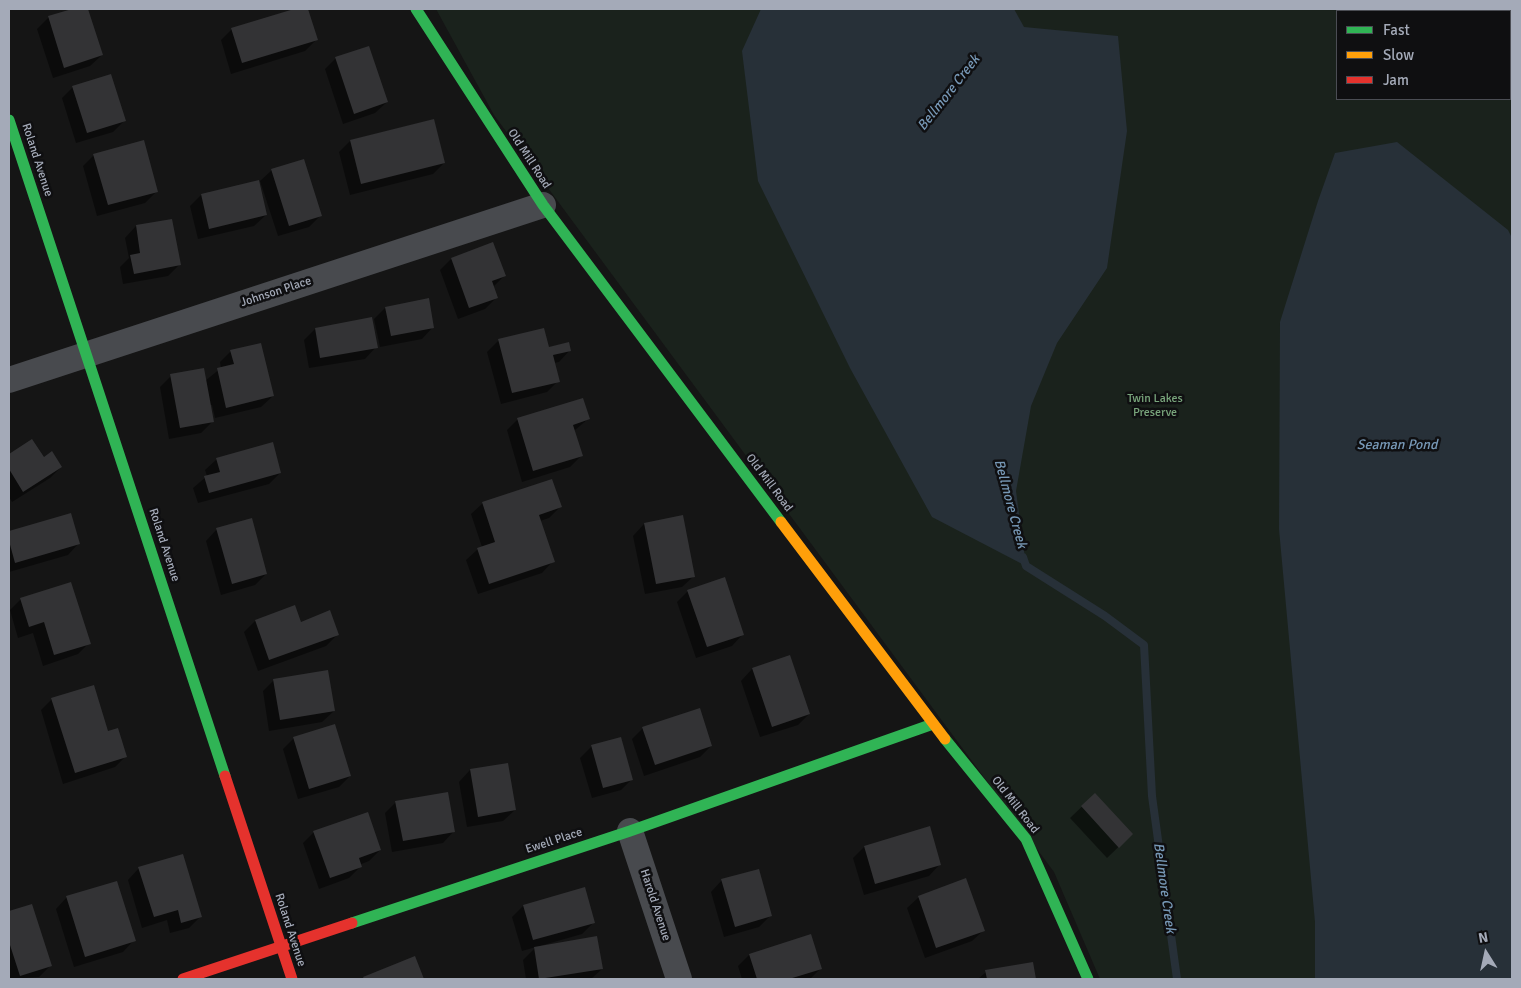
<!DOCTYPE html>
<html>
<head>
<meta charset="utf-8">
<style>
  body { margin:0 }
  #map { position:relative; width:1521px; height:988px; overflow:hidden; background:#151515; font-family:Signika,sans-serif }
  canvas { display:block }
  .frame { position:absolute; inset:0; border:10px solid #a4aab8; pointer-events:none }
  .legend { position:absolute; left:1336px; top:10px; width:175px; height:90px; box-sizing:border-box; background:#0f0f11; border:1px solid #4b4d54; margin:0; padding:6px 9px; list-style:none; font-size:15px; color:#a4aab8 }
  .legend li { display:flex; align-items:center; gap:10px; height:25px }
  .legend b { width:25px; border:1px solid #4b4d54 }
  .north { position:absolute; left:1461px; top:928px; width:50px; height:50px; -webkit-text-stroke:4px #0f0f11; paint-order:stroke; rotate:350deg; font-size:14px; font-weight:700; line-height:20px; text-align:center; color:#a4aab8 }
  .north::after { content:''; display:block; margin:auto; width:18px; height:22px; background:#a4aab8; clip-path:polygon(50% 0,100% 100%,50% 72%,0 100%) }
</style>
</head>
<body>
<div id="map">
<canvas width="1521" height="988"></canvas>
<div class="frame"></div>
<ul class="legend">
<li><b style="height:6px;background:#30b455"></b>Fast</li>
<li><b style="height:6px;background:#ff9f0a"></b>Slow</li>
<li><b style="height:6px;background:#e5322d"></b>Jam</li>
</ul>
<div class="north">N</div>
</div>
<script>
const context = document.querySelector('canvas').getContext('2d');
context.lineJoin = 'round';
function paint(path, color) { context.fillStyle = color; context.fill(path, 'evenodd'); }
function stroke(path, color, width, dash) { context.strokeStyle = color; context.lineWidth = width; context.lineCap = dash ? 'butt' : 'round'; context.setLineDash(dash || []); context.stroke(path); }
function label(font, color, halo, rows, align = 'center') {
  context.font = font + ' Signika,sans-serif'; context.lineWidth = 5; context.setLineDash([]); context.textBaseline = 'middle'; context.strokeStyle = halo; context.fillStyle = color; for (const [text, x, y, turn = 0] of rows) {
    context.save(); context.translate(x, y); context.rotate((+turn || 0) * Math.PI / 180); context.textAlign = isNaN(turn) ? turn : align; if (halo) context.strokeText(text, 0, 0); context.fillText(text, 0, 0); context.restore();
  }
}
const green = new Path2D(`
  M436,9H1512V979H1100L1054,872L494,115ZM1337,11H1510V99H1337Z`);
const water = new Path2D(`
  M761,9H1014L1024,27L1118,36L1127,131L1107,268L1057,343L1031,406L1016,491L1026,566L932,517L850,368L758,181L742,51Z
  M1397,142L1508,230L1512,238V979H1315V922L1279,529L1280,322L1318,201L1335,153Z`);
const shadow = new Path2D(`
  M76,9H87L102,55L90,66L53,78L37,29L49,17Z
  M298,9H307L316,40L305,51L231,74L221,40L232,29Z
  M336,58L387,102L375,113L343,124L325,69Z
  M73,87L124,121L113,132L76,143L62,98Z
  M350,141L444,163L433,174L350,195L339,152Z
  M94,155L157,191L145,203L97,216L83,166Z
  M272,170L320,216L309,227L278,236L260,181Z
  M258,182L266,215L254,226L198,239L190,206L201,195Z
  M171,220L179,265L168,276L123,284L120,267L129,258L125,238L136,226Z
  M451,259L504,276L493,287L496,298L485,309L458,319L440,270Z
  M385,308L433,327L422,339L380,347L374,319Z
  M315,329L376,347L365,359L309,368L304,340Z
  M499,340L570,350L559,362L554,363L558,381L547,392L501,404L487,352Z
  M231,351L273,396L261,407L215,418L212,405H210L212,422L201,433L169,439L160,387L171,376L205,381L221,368L220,362Z
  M518,419H588L574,431L581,456L570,467L522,482L507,430Z
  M32,441L43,458L61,467L50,478L12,502L9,497V456Z
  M217,459L280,473L269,484L198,503L193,488L207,476L205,470Z
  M483,503L560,507L549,518L540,521L553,561L542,573L478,594L466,560L478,549L482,547L471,514Z
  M70,514L79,543L68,555L9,572V532Z
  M644,524L694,576L682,587L645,594L633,536Z
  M217,529L266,574L255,585L221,595L206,541Z
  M688,591L743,634L732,646L696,658L677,602Z
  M21,599L89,643L78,654L43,666L33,633L18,638L10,610Z
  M294,607L300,623L338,634L326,646L258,671L244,632L255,621Z
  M789,657L809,714L798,725L760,737L741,681L752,669Z
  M274,680L334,711L322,722L269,731L263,691Z
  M52,699L107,732L126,756L115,767L63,784L41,710Z
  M643,728L711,746L700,757L644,776L632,739Z
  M294,738L350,776L339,787L298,799L283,749Z
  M592,746L632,779L621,790L592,798L580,758Z
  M470,770L515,810L503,821L467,827L459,782Z
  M1094,795L1132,834L1107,858L1070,818Z
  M396,802L454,831L443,843L392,852L385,813Z
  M929,828L940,864L929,876L864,895L853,858L864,847Z
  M314,832L380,850L369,861L359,865L360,867L349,878L319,889L303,843Z
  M139,868L200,917L189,928L170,933L167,920L142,928L128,880Z
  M722,880L770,916L759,927L724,937L711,892Z
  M67,897L134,940L123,952L74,967L56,909Z
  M919,897L984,930L972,941L925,958L907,908Z
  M31,905L50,966L39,977L9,979V912Z
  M523,906L593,923L582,934L540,946L602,969L591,979H526L523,960L536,947L522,951L512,917Z
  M749,955L821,968L810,979H742L738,966Z
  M415,958L423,979H362L364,978Z
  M1032,963L1035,979H978L986,972Z`);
const stream = new Path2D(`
  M1023,557L1026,566L1105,616L1144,645L1152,796L1177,979`);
const building = new Path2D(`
  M72,9H88L103,55L64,68L48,16Z
  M294,9H308L318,40L242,63L231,28Z
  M369,46L388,102L354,114L335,57Z
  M111,74L126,121L87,133L72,86Z
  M434,119L445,163L361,184L350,140Z
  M144,140L158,192L108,205L93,154Z
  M304,159L322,216L289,226L271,169Z
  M259,180L267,215L209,229L201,194Z
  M172,219L181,265L134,274L130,255L140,253L136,225Z
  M493,242L506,276L492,281L498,298L469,308L451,258Z
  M429,298L434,328L391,336L385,307Z
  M372,317L378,348L320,358L315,328Z
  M544,328L549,347L569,342L571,351L553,355L560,382L512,393L498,339Z
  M261,343L274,396L226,408L217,368L234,364L230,350Z
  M204,368L214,422L180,428L170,374Z
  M583,398L590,419L573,425L583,456L533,471L517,418Z
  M32,439L44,457L52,451L62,467L23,492L9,469V454Z
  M273,442L281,473L209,493L204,476L220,472L216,458Z
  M552,479L562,507L539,515L555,562L489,584L477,548L495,542L482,502Z
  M71,513L80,544L15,563L9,541V531Z
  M683,515L695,577L656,584L644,523Z
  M252,518L267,574L232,584L216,528Z
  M725,577L744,635L707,647L687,590Z
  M71,582L91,644L54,655L44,622L29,627L20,598Z
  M295,605L301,622L330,610L339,635L269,660L255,620Z
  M790,655L810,714L772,727L752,668Z
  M328,670L335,711L280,720L273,679Z
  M94,685L108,731L118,728L127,757L75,773L51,698Z
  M700,708L712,746L655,765L642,727Z
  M335,724L351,776L309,789L293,737Z
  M621,737L633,780L603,788L591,745Z
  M508,763L516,810L478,817L470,769Z
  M448,792L455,832L403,841L395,801Z
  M1095,793L1133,834L1119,848L1081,806Z
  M368,812L381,850L359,858L362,867L330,878L313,831Z
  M930,826L941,865L875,884L864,846Z
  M183,854L202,917L181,923L178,910L154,917L138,867Z
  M759,869L772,916L735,927L721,879Z
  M966,878L985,931L936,948L918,896Z
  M117,881L136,941L85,957L66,896Z
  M585,887L595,923L533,940L523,905Z
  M32,904L52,966L20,976L9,942V911Z
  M811,934L822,969L789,979H757L749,954Z
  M597,936L603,969L539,979L534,947Z
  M415,956L424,979H364L363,977Z
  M1033,962L1036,979H987L985,970Z`);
const street = new Path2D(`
  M9,380L543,205
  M630,831L679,979`);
const fast = new Path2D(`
  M416,9L543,205L781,522
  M9,120L225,776
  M945,739L1026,839L1088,979
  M352,923L630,831L933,724`);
const slow = new Path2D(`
  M781,522L945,739`);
const jam = new Path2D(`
  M225,776L292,979
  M183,979L352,923`);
const streetNames = [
  ["Old Mill Road",529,159,57],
  ["Roland Avenue",37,160,72],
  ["Johnson Place",276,292,-18],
  ["Old Mill Road",769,483,53],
  ["Roland Avenue",164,545,72],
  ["Old Mill Road",1015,805,52],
  ["Ewell Place",554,841,-18],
  ["Harold Avenue",655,905,72],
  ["Roland Avenue",290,930,72]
];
const parkNames = [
  ["Twin Lakes",1155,399],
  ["Preserve",1155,413]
];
const waterNames = [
  ["Bellmore Creek",949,93,-52],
  ["Seaman Pond",1397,445],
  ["Bellmore Creek",1010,504,75],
  ["Bellmore Creek",1164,888,82]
];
paint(green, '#1a221c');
paint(water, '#273038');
paint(shadow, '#0007');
stroke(stream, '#273038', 8);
paint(building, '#333335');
stroke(street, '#484a4e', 26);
stroke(fast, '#30b455', 11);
stroke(slow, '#ff9f0a', 11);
stroke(jam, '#e5322d', 11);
label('12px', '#a4aab8', '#0f0f11', streetNames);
label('12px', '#79a57c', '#0f0f11', parkNames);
label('italic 14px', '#7798b6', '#0f0f11', waterNames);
</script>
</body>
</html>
